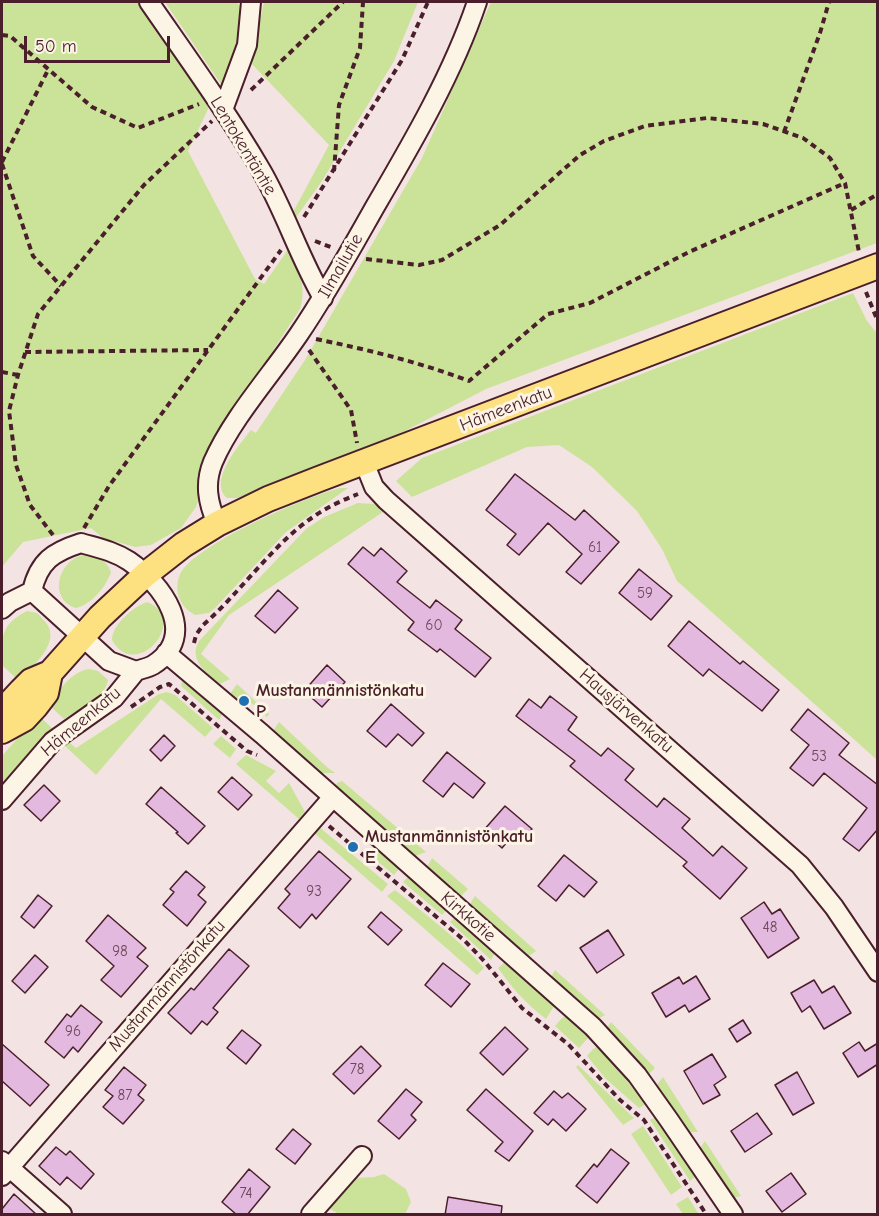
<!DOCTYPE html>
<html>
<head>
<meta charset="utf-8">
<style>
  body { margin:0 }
  #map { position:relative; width:879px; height:1216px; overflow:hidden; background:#f4e3e3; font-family:"Comic Neue",sans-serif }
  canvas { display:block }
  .frame { position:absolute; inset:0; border:3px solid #4a1f2b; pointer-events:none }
  .scale { position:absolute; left:24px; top:36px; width:146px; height:27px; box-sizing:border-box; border:3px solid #4a1f2b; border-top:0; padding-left:8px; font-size:18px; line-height:21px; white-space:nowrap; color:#4a1f2b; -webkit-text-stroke:4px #fcf5e5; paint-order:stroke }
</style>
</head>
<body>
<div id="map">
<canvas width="879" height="1216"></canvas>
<div class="frame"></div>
<div class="scale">50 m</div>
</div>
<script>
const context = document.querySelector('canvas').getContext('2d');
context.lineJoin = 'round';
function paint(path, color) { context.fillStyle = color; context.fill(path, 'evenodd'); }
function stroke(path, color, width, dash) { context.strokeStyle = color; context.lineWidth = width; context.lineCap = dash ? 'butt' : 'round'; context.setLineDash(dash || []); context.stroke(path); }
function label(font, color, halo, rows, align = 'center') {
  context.font = font + ' "Comic Neue",sans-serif'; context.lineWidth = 6; context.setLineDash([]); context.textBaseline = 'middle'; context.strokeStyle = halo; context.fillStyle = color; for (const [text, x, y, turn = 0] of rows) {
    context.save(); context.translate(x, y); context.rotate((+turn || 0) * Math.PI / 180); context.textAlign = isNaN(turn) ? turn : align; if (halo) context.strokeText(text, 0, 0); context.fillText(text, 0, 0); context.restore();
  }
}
const green = new Path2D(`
  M2,2H140L211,103L188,151L255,279L264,284L289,248C299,267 307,288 300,309L216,438L196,507L181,528L151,545L135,547L103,538L91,528L23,542L2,567Z
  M165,2H236L240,6L243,29L225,90Z
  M264,2H418L394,61L322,181L295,219L292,214L329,145L251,63Z
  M491,2H877V243L486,389L378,445L237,498H227C208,481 239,445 251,430L256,433L305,360L422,158Z
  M853,293L867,321L877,333V760L677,581L662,549L637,511L592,467L559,445L527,447L412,497L396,481L422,458Z
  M340,488H348L286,532L215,608L209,613L195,615C186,610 181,604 178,594C176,585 178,575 184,568C209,539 303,498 340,488Z
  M358,503L374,504L386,510L229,615L201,654L230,679L220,684C206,672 188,660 199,641L306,529L324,517Z
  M83,555C96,555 106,559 111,572C107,586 90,606 75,608C48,598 58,561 83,555Z
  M147,602C191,619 136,683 112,640C112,625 134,606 147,602Z
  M27,611L37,613C41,617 47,623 49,628C57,647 30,668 19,681L2,665C2,636 0,625 27,611Z
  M89,669L98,671L108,680C105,698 79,709 64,719L48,704C60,690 70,672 89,669Z
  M182,681L190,685L223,713L219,720L181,686Z
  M237,684L269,714L267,717L242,695L237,700L230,694Z
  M167,692L175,695L213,728L205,737L161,699L96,775L64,745L69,742L76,748L159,694Z
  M38,715L53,729L2,786V756Z
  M279,722L328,768L335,773H321L273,731Z
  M221,736L236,749L230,758L213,744Z
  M246,755L276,771L266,781L279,793L289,783L305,812L299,819L236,764Z
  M342,781L426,852L415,856L336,787L337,783Z
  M318,826L388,884L382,892L313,832Z
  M376,849L399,869L394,875L371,856Z
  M432,858L468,889L461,896L427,867Z
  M408,877L447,910L442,915L403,882Z
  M395,890C426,915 458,938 484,968L477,975L387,896Z
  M475,896L536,951L529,956L470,904Z
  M455,917L495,953L491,960L450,922Z
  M505,962L554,1006L546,1019C525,1003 513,989 498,968Z
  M555,970L605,1015L598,1019L551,977Z
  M567,1016L587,1035L588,1038L579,1048L555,1026L563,1017Z
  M611,1022L655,1068L649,1074L607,1028Z
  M598,1046L646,1104L639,1108L605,1078L587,1056L593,1049Z
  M578,1065L634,1118L623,1125L576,1067Z
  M663,1077L698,1132H689L656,1086Z
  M656,1117L695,1177L690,1181L650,1120Z
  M643,1126L682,1187L671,1195L631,1134Z
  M705,1141L741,1196L734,1198L700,1148Z
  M384,1174L406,1189L411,1202L405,1214H339L330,1209L334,1201L355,1178L374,1177Z
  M688,1197L698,1213L683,1214L676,1204Z`);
const building = new Path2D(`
  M515,474L575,520L584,510L619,542L581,584L566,572L582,554L548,523L519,555L507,545L516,534L486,510Z
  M363,547L374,556L381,548L407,571L397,582L430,608L436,600L462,620L455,629L491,658L475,677L440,649L437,652L408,630L414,622L348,564Z
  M639,569L672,596L651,620L619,593Z
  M278,590L298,608L275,633L255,616Z
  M689,621L740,664L743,661L779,690L762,711L709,669L703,676L668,646Z
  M327,665L345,682L322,707L304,691Z
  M550,696L577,717L568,730L601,756L608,748L634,769L625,780L657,807L664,798L690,819L682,828L713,856L722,846L747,868L720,899L683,866L687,862L570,766L575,761L516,716L529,699L541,708Z
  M391,704L424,733L412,746L398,734L386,747L367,731Z
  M808,709L849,743L839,755L878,785V829L859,851L843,839L867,808L824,773L813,786L790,768L809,745L791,730Z
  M164,735L175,746L161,761L150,750Z
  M447,752L485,783L473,798L454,783L443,797L423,781Z
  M232,777L252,795L238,810L218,792Z
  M44,785L60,801L41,821L24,805Z
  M161,787L205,826L188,844L176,833L178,832L146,804Z
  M505,806L532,829L520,842L513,835L502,848L483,831Z
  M319,851L351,879L316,919L312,914L300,928L278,908L290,894L285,889Z
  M564,855L597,882L584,897L569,885L556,901L538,886Z
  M186,871L205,887L198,895L206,902L187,926L163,905L174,892L170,889Z
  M38,895L52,906L34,928L21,917Z
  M764,902L772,914L780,909L799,938L768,958L741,918Z
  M381,912L402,930L388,945L368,927Z
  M108,915L146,948L137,957L148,966L121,997L101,980L114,966L86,941Z
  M608,930L624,955L597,973L580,948Z
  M229,949L249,966L213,1008L218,1012L207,1025L202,1021L191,1034L168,1013L191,988L194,990Z
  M35,955L48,967L25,993L12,981Z
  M443,963L470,984L451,1007L425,985Z
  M696,976L710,999L689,1012L685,1005L666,1017L652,993L679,977L683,984Z
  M814,980L822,993L834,986L851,1013L824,1029L810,1006L802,1012L791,993Z
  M81,1005L102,1022L78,1052L73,1047L64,1058L45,1042L67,1014L71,1017Z
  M743,1020L751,1033L737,1042L729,1029Z
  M505,1027L528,1049L503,1075L480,1053Z
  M242,1030L261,1045L246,1064L227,1048Z
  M859,1042L865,1051L878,1043V1064L858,1077L843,1053Z
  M2,1044L49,1085L30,1106L2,1081Z
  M361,1046L381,1066L354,1094L333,1074Z
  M712,1054L726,1077L714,1085L720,1095L703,1104L684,1071Z
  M124,1067L146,1085L138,1095L144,1100L123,1124L103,1107L113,1096L105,1090Z
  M797,1072L814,1103L793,1115L775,1085Z
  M406,1089L422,1102L411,1115L416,1120L399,1139L378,1121Z
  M486,1089L533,1131L509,1161L495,1151L503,1142L467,1110Z
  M554,1091L562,1098L568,1093L586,1109L566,1131L553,1119L548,1125L534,1113Z
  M757,1113L772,1134L745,1152L731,1131Z
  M293,1129L311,1144L295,1164L276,1149Z
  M56,1147L66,1155L70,1151L94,1174L81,1189L67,1177L60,1185L39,1166Z
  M611,1149L629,1163L597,1203L576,1186L594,1164L597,1167Z
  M249,1169L270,1187L247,1215H237L222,1202Z
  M791,1173L806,1194L782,1212L766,1191Z
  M14,1194L37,1215H2V1209Z
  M448,1197L502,1206L501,1215H445Z`);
const path = new Path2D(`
  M2,35L10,36L92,107L138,128L199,104
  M251,90L343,2
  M784,132L820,33L829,2
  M2,162L48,70
  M2,164L33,256L61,286
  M334,171L339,105L360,48L363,2
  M851,210L878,194
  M304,217L402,60L428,2
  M315,241L333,248
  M366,259L419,265L442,260L500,225L580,155L604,141L645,126L707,118L763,124L803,138L830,158L845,183L859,252
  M866,292L878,322
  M316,339C369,350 419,362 469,381L548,314L590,303L689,252L845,183
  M309,350L351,410L357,443
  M25,352L208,350
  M2,372L18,375
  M84,528L109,486L281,250
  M53,535L30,505L16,465L9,411L18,375L38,314L144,185L212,121
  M194,643L196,635L203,625C240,593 273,544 313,517C327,507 343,500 358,494
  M131,707L160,687L169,684L247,751L257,755
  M329,826L465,941L485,962L522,1008L568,1044L620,1100L644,1120L706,1214`);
const minor = new Path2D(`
  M149,2C187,57 227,112 261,170C285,211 299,257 323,298
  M223,110L247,45L251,2
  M364,462L374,487L386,500L800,865L834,907L878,972
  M217,524C208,503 204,484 213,462C232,418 272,374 299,334C327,293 351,249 376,205C414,140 453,73 477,2
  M81,543C98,548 114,551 129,561C161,583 201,635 153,665C148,668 141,669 136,671L109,661L32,591C39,561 53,552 81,543Z
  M2,609L10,602L32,591
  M166,653L262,734L593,1027L637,1075L669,1120L733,1214
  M2,800L53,741L114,698L136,671
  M2,1161L62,1214
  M2,1176L333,797
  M311,1214L362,1156`);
const major = new Path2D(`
  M2,730L8,705L21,691L31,681L50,673L100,617L146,574L183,545L217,524L268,499L319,479L878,266
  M2,731L24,719L36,706L46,693L50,673`);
const markers = [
  [244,701,6,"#1f6fb2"],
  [353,847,6,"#1f6fb2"]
];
const numberNames = [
  ["61",595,548],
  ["59",645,594],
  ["60",434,626],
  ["53",819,757],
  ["93",314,892],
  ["48",770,928],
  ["98",120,952],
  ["96",73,1032],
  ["78",357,1070],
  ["87",125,1096],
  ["74",246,1194]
];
const streetNames = [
  ["Lentokentäntie",243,146,59],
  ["Ilmailutie",341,266,-60],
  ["Hämeenkatu",506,409,-21],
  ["Hausjärvenkatu",626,711,41],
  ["Hämeenkatu",81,722,-40],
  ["Kirkkotie",468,917,41],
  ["Mustanmännistönkatu",167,986,-49]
];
const poiNames = [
  ["Mustanmännistönkatu",256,691],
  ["P",256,712],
  ["Mustanmännistönkatu",365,837],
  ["E",365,858]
];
paint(green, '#cae399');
paint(building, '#e3b9df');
stroke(building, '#4a1f2b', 1.5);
stroke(minor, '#4a1f2b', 22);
stroke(major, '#4a1f2b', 28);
stroke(path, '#4a1f2b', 4, [6, 4.5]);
stroke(minor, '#fcf5e5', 18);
stroke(major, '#fde080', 24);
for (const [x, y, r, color] of markers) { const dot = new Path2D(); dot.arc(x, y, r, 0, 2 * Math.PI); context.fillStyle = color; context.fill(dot); stroke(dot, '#fcf5e5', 2); }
label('15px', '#704658', null, numberNames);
label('18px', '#4a1f2b', '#fcf5e5', streetNames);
label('bold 18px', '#4a1f2b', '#fcf5e5', poiNames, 'left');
</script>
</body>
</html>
